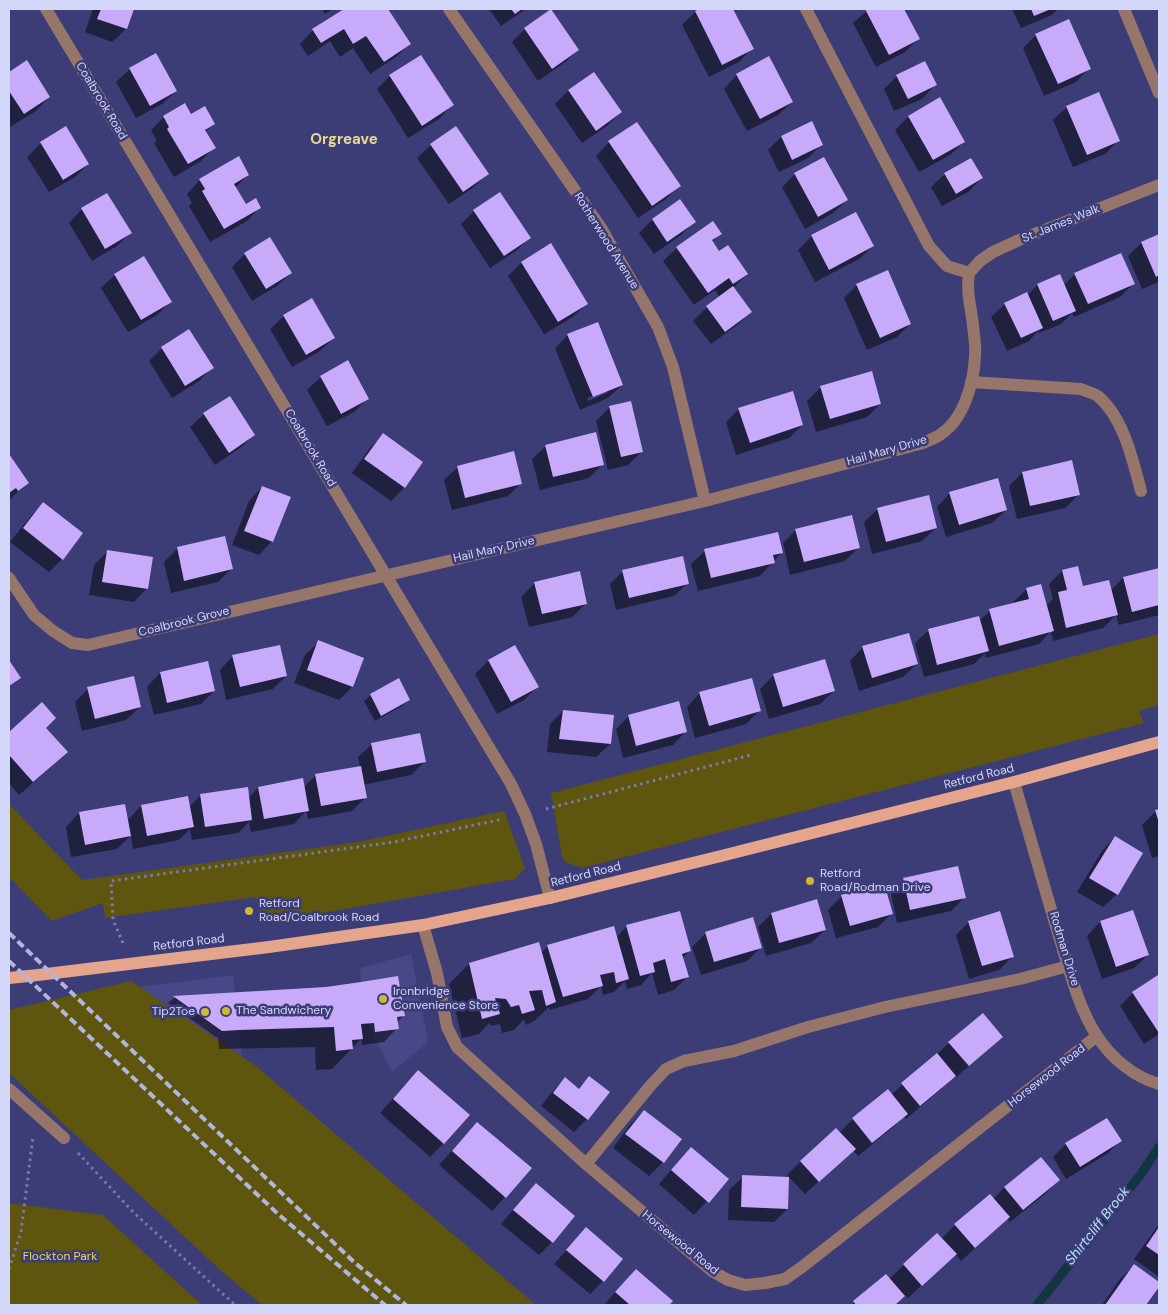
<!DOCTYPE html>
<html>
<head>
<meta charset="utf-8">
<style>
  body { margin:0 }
  #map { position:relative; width:1168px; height:1314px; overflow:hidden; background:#3c3c77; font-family:"DM Sans",sans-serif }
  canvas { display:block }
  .frame { position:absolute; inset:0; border:10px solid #d3d7fa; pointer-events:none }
</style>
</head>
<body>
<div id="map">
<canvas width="1168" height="1314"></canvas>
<div class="frame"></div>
</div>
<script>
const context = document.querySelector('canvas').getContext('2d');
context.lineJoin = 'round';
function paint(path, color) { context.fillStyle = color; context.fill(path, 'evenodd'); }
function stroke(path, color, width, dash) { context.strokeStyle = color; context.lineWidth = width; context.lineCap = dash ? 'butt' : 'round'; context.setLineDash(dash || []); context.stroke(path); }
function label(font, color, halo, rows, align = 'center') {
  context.font = font + ' "DM Sans",sans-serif'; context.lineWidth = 5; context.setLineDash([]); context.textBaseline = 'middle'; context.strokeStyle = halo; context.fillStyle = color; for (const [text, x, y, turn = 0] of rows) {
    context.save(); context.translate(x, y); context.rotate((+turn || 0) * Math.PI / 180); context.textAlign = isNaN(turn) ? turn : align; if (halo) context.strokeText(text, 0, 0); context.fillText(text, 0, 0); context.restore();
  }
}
const built = new Path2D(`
  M411,954L428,1042L392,1072L368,1024L361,982L360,968Z
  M233,975L242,1056L139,987Z`);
const green = new Path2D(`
  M1159,634V705L1139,711L1144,723L582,868L565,862L562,856L551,793Z
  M9,804L82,880L358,842L504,811L525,868L515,879L317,914L261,917L256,897L105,918L103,903L52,921L9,877Z
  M131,981L256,1066L536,1305H262L219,1269L9,1073V1010Z
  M9,1203L103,1215L202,1305H9Z`);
const shadow = new Path2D(`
  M93,9H133L126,29L112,42L85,32Z
  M322,9H333L325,14Z
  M347,9H386L409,44L396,57L370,74L353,48L340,57L330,41L308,56L300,44L313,30Z
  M489,9H526L501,26Z
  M702,9H732L752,48L739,62L709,77L682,25L695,12Z
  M869,9H902L918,39L905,52L876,67L853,23Z
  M1012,9H1058L1052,15L1021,28Z
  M525,29L578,50L564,63L538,81L512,42Z
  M1036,35L1089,68L1076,82L1044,96L1023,48Z
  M26,62L49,97L36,111L10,127L9,125V73Z
  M130,69L176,91L162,104L136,118L116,82Z
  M593,73L621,112L607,126L582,143L555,104L568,91Z
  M737,75L792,102L778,115L747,131L724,89Z
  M390,76L452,105L439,119L408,138L377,89Z
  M897,76L935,85L922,99L894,111L884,89Z
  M1067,107L1118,141L1105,154L1073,167L1053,120Z
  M191,116L214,124L205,132L214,147L201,161L174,177L154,143L157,141L151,130L164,117Z
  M908,117L964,142L950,155L919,172L895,130Z
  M637,123L679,186L666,199L638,218L596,156L609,142Z
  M811,123L822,144L808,158L779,172L768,150L781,137Z
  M66,128L88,164L75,177L49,192L27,157L41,143Z
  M431,145L487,174L474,187L449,204L417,158Z
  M971,159L982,178L968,192L942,206L931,187L945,174Z
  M795,174L847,200L833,213L805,229L782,187Z
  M248,175L235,188L245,206L260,207L247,221L210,242L189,206L192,203L187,194L200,180Z
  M82,209L130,233L117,246L92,261L69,223Z
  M474,211L529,238L516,251L490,268L461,224Z
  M855,213L873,246L859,259L815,282L798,250L812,236Z
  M652,220L694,222L681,235L654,254L639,233Z
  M713,223L720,234L712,242L719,252L747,274L733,288L751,312L737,325L711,344L693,321L707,307L720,298L715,290L694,305L663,261L677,248Z
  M1159,236V282L1142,289L1128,256L1141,243Z
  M550,245L586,304L573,317L544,334L508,276L521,263Z
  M245,254L291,273L277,286L252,301L232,267Z
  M1120,254L1133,284L1120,297L1074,317L1072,313L1061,324L1039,333L1038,331L1029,341L1007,351L991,317L1005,304L1027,296L1037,285L1059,276L1063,286L1075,274Z
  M115,275L170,302L157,315L128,332L101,288Z
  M857,285L910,324L897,337L867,350L844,298Z
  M284,316L334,338L320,351L292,367L270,329Z
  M568,335L622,385L608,398L580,410L555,348ZM607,390V393L588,401L587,398Z
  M162,348L212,367L199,381L172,398L149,361Z
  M321,377L367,399L354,412L327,426L307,390Z
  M821,387L880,404L867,417L816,432L807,401Z
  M610,407L642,451L628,465L608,470L596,421Z
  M739,409L802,425L789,438L736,455L726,422Z
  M204,414L254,435L240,448L215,465L190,427Z
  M383,435L421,462L404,488L391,501L352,473L370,448Z
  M546,446L603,464L589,478L540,490L532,459Z
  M9,457L27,483L9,500Z
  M458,467L521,483L508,496L452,510L444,480Z
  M1022,473L1079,494L1065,508L1017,519L1009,486Z
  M262,487L272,541L259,555L232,545L249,501Z
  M950,493L1006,510L992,523L946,537L937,507Z
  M43,504L62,559L49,572L10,542L30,517Z
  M878,509L936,528L922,541L872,554L864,522Z
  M796,530L858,548L845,561L790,575L783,543Z
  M224,538L231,569L218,582L171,593L164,562L177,549Z
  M705,551L782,552L760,576L698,591L691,564Z
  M107,552L147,588L134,602L89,595L94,565Z
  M1159,569V615L1119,625L1116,615L1103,628L1053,641L1051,631L1039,644L986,658L985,653L974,664L924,677L915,643L929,630L979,621L990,611L1014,604L1013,602L1027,589L1046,606L1053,599L1049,584L1062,571L1082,587L1110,591L1123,578Z
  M623,571L688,583L674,596L616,610L610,584Z
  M535,583L586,603L573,617L529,627L521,597Z
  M319,642L362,659L352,687L339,700L294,683L305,655Z
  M515,647L537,687L524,700L497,714L475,674L488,661Z
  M863,647L917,664L903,677L859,691L850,661Z
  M233,656L286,676L273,689L226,700L220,670Z
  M207,662L214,691L201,704L154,715L147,687L160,673Z
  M774,675L834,691L820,704L769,719L760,689Z
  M88,689L140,707L126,720L82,731L75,702Z
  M700,693L760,710L746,724L695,738L687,707Z
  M371,695L409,700L402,706L375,721L364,701Z
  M41,704L53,765L19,795L9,783V734Z
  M563,711L610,744L596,757L547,752L550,724Z
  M629,716L686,731L673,745L623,758L616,729Z
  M372,744L424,762L411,775L363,785L366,797L352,811L308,819L306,811L294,824L251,832L249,822L238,833L192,840L190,829L179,840L133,849L131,835L117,849L71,857L66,827L79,813L124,805L127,821L141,806L189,807L200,796L248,798L258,788H303L316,775L360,767L358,757Z
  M1159,810V856L1152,858L1142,825L1156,811Z
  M1115,837L1117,894L1103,907L1077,892L1102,851Z
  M904,879L964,898L951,911L897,923L891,893Z
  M842,896L892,913L878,927L836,938L828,910Z
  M1132,911L1148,955L1134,968L1102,979L1087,936L1100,922Z
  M771,914L825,930L811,943L766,956L758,927Z
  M969,922L1012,957L999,970L969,979L956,935Z
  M627,926L690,951L682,958L687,977L674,990L658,995L652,973L641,985L627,989L625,981L614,992L603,995L601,986L588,999L549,1010V1007L534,1021L526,1025L524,1019L514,1030L502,1033L500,1024L491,1026L489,1023L479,1034L462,1038L449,984L469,964L541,953L548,946L616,938Z
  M706,933L761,947L747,961L701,975L692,947Z
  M1158,977L1159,979V1034L1144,1044L1120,1006L1133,993Z
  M235,994L404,1015L397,1023V1028L384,1042L362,1045L361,1039L332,1069L316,1070L315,1047L219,1049L218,1037H216L168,1003L174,998Z
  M1002,1037L988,1050L955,1078L954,1077L941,1089L906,1119L904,1116L893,1127L858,1156L853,1150L805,1194L787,1175L801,1161L839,1133L853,1119L888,1091L891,1095L949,1043Z
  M418,1072L444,1143L430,1157L380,1113L405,1085Z
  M589,1078L587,1119L574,1132L541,1106L552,1092L565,1079L578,1089Z
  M644,1111L680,1140L663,1162L649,1176L613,1148L630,1125Z
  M477,1123L505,1197L492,1211L439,1165Z
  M1120,1141L1107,1154L1066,1179L1053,1157L1066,1144Z
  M678,1162L727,1179L694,1215L659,1184Z
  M743,1177L787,1209L774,1222L728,1220L729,1190Z
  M1058,1180L1045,1194L1010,1222L1007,1219L961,1261L955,1254L908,1298L905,1295L895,1305H851L886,1276L889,1279L937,1234L941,1239L955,1225L990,1195L993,1199L1005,1187Z
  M536,1185L552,1242L539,1255L501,1224L523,1198Z
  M1159,1224V1277L1134,1259Z
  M586,1229L603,1281L590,1294L554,1264Z
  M1134,1266L1159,1283L1145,1305H1102L1120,1279Z
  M622,1284L671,1302L668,1305H604Z`);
const stream = new Path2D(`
  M1037,1305L1141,1174L1159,1147`);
const building = new Path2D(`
  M101,9H134L127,29L97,19Z
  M344,9H388L411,44L384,62L366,36L353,44L344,29L321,43L312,29Z
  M511,9H522L515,14Z
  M551,9L579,50L552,69L524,28Z
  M699,9H733L754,49L722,65L695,11Z
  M865,9H904L920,39L889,55Z
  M1031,9H1051L1034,16Z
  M1069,19L1091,69L1058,84L1035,34Z
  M156,53L177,91L150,106L129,68Z
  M421,55L454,105L422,126L389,75Z
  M769,56L793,102L760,119L736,74Z
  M27,60L50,97L24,114L9,91V72Z
  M925,61L937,85L908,99L896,75Z
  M594,72L622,112L596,131L568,90Z
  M1099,92L1120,141L1087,155L1066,106Z
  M940,97L965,142L933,160L908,116Z
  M185,103L191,114L205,106L215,124L205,130L216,148L188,164L167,129L169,127L163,116Z
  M812,121L823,145L792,160L781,136Z
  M637,122L681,186L652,206L608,141Z
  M66,126L89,164L63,180L40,142Z
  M456,126L489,174L463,192L430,144Z
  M239,156L249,175L234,184L246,204L256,198L261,208L224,229L202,191L205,189L199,179Z
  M824,157L848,200L818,217L794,173Z
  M971,158L983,178L956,194L944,173Z
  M500,192L531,238L504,256L473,210Z
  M107,193L132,233L105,249L81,208Z
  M680,199L696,222L667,242L652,219Z
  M856,212L874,246L829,270L811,235Z
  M713,221L722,234L712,240L719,251L728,245L748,274L733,284L729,278L708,293L676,247Z
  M1159,234V275L1156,277L1141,242Z
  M270,237L292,273L266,289L244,253Z
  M551,243L588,304L558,322L521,262Z
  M1121,253L1135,284L1088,304L1074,273Z
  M144,256L172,302L141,320L114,274Z
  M888,270L911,324L880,338L856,284Z
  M1060,274L1076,311L1053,321L1037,284Z
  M733,286L752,312L725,332L706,306Z
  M1027,292L1043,328L1021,338L1004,303Z
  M312,298L335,338L306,355L283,315Z
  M598,322L623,385L593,397L567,334Z
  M189,329L214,368L185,386L161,347Z
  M348,360L369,399L341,414L320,376Z
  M872,371L881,404L830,419L820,386Z
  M793,391L803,425L750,443L738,408Z
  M230,396L255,435L229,453L203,413Z
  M631,401L643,452L621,457L609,406Z
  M596,432L604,465L553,477L545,445Z
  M383,433L423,462L405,488L364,459Z
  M514,451L522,484L465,498L457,466Z
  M9,454L29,483L18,491L16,488L9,493Z
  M1072,460L1080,495L1030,506L1022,472Z
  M998,478L1007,510L959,525L949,492Z
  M262,486L291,497L273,542L244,531Z
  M929,495L937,528L886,542L877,508Z
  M43,502L83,533L63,560L23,528Z
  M852,515L860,548L804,562L795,529Z
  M778,532L783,553L773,555L775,563L711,578L704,549Z
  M225,536L233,569L184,581L177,547Z
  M107,550L153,557L148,589L102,582Z
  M683,556L689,584L629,598L622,570Z
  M1078,566L1083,586L1109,580L1118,615L1066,628L1058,592L1067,590L1062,570Z
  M1159,568V605L1132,612L1123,577Z
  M580,571L587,604L542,614L534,582Z
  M1041,584L1054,631L999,646L989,609L1029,599L1026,588Z
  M979,616L989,651L937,665L928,629Z
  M909,633L918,664L872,678L862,646Z
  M318,640L364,658L353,687L307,670Z
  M280,645L287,676L240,687L232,655Z
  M515,645L539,687L511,702L488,660Z
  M825,659L835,691L783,707L773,674Z
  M9,660L21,678L9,686Z
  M208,661L215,691L167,703L160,672Z
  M134,676L141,707L95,719L87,687Z
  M399,678L410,700L381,716L370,694Z
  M752,678L761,711L709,726L699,692Z
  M679,701L687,732L636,746L628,715Z
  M42,702L56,718L46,728L68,752L33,782L9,755V732Z
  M563,710L614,715L611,744L559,739Z
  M420,733L426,762L377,772L371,743Z
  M361,766L367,798L321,806L315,774Z
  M303,778L309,811L264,819L258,787Z
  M248,787L252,820L205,827L200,794Z
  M188,796L194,827L147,836L141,805Z
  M125,804L131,836L85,845L79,812Z
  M1159,809V823L1155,810Z
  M1115,836L1143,853L1118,895L1089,878Z
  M958,866L966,898L910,910L903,878Z
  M884,883L893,914L850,926L841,895Z
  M817,899L826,930L779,943L771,913Z
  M1133,910L1149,955L1116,967L1100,921Z
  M680,911L691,951L682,954L689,977L671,982L665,959L653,963L655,972L640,976L626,925Z
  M1000,911L1014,957L982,966L968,921Z
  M753,917L762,948L714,962L705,932Z
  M614,926L629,979L616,983L614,972L600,975L603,986L563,997L547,945Z
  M539,942L556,1002L546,1006L542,990L529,991L535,1010L522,1014L519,1005L511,1007L506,999L495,998L500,1014L482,1019L469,963Z
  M1158,975L1159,977V1033L1132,992Z
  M398,976L405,1016L397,1017L399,1029L375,1032L374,1023L361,1024L363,1039L352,1040L353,1049L336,1051L334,1027L239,1030L222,1031L173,996L326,987L361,982Z
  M983,1013L1003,1037L969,1066L948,1042Z
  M937,1053L956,1076L920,1106L901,1083Z
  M418,1070L470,1115L444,1144L393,1099Z
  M589,1076L610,1092L588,1120L553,1093L565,1077L579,1089Z
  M888,1089L908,1114L872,1143L852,1118Z
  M644,1110L682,1139L664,1163L625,1134Z
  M1107,1118L1122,1141L1080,1167L1065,1143Z
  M477,1122L532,1168L506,1198L452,1151Z
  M836,1128L856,1149L819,1182L800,1161Z
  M691,1147L729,1179L709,1203L671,1170Z
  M1041,1157L1060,1180L1023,1210L1004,1187Z
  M742,1175L789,1177L788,1209L741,1207Z
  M536,1183L575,1216L553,1243L513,1210Z
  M990,1194L1010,1217L975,1248L954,1224Z
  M586,1227L623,1259L604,1282L566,1250Z
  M1159,1227V1255L1146,1246Z
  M937,1233L957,1254L922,1286L903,1264Z
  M1134,1264L1159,1282V1287L1146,1305H1105Z
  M636,1269L673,1301L669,1305H630L615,1292Z
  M886,1274L905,1296L895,1305H856L853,1301Z`);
const path = new Path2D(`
  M546,809L751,755
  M123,943L113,920L111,881L394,842L503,819
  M78,1153L134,1213L235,1305
  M9,1269L21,1232L33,1137`);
const minor = new Path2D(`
  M46,9L511,784L525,814L536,844L550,898
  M449,9L601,228L658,327L673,367L705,501
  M806,9L929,246L947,266L969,273
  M1124,9L1159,93
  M969,273L980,261L993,252L1019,240L1159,185
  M971,382L1081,389C1087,392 1095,393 1099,397C1124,419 1133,461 1141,491
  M9,578L34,615L53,631L72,643L88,645L705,501L923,443C929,440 936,438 941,434C964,419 974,382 975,356C976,346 974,335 973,326C971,305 966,294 969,273
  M1014,782C1029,833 1043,883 1058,933C1068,965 1078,1008 1097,1036C1111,1058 1134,1077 1159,1084
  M423,925L437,973L447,1027L457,1047L586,1164L712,1271L728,1280L745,1285L765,1283L785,1279L802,1267L1097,1036
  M9,1089L64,1138
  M586,1164L651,1085L666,1069L684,1061L734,1051L808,1027L885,1007L1020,979L1068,966`);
const major = new Path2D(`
  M9,978L38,975L269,947L423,925L550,898L721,856L1014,782L1159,742`);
const rail = new Path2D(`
  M9,933L354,1262L406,1305
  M9,961L278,1214L385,1305`);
const markers = [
  [810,881,5,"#ccb939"],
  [249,911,5,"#ccb939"],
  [383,999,5,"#ccb939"],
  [226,1011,5,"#ccb939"],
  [205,1012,5,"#ccb939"]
];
const streetNames = [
  ["Coalbrook Road",101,101,59],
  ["St. James Walk",1061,224,-22],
  ["Rotherwood Avenue",606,241,58],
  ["Coalbrook Road",310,448,59],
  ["Hail Mary Drive",887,451,-16],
  ["Hail Mary Drive",494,550,-13],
  ["Coalbrook Grove",184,622,-14],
  ["Retford Road",979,777,-14],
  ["Retford Road",586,875,-14],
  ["Retford Road",189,943,-7],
  ["Rodman Drive",1064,949,73],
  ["Horsewood Road",1047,1076,-38],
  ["Horsewood Road",680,1243,39]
];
const poiNames = [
  ["Retford",820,874],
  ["Road/Rodman Drive",820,888],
  ["Retford",259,904],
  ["Road/Coalbrook Road",259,918],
  ["Ironbridge",393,992],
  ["Convenience Store",393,1006],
  ["The Sandwichery",236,1011],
  ["Tip2Toe",195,1012,"right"]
];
const parkNames = [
  ["Flockton Park",60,1257]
];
const waterNames = [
  ["Shirtcliff Brook",1098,1226,-52]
];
const quarterNames = [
  ["Orgreave",344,140]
];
paint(built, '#484788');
paint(green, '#5e550f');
paint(shadow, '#0007');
stroke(stream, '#113641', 9);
paint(building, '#c8aafa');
stroke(path, '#797bac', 3, [2.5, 4]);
stroke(minor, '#96766a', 12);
stroke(major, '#e5a58d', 12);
stroke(rail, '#b2b5de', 4, [8, 4]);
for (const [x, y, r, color] of markers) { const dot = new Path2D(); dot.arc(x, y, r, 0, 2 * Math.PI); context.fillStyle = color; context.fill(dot); stroke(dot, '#3c3c77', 2); }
label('12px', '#d3d7fa', '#3c3c77', streetNames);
label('12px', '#d3d7fa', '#3c3c77', poiNames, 'left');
label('12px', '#e8d65a', '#3c3c77', parkNames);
label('italic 14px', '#b3e6f8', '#3c3c77', waterNames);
label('bold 15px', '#e6da8c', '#3c3c77', quarterNames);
</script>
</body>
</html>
